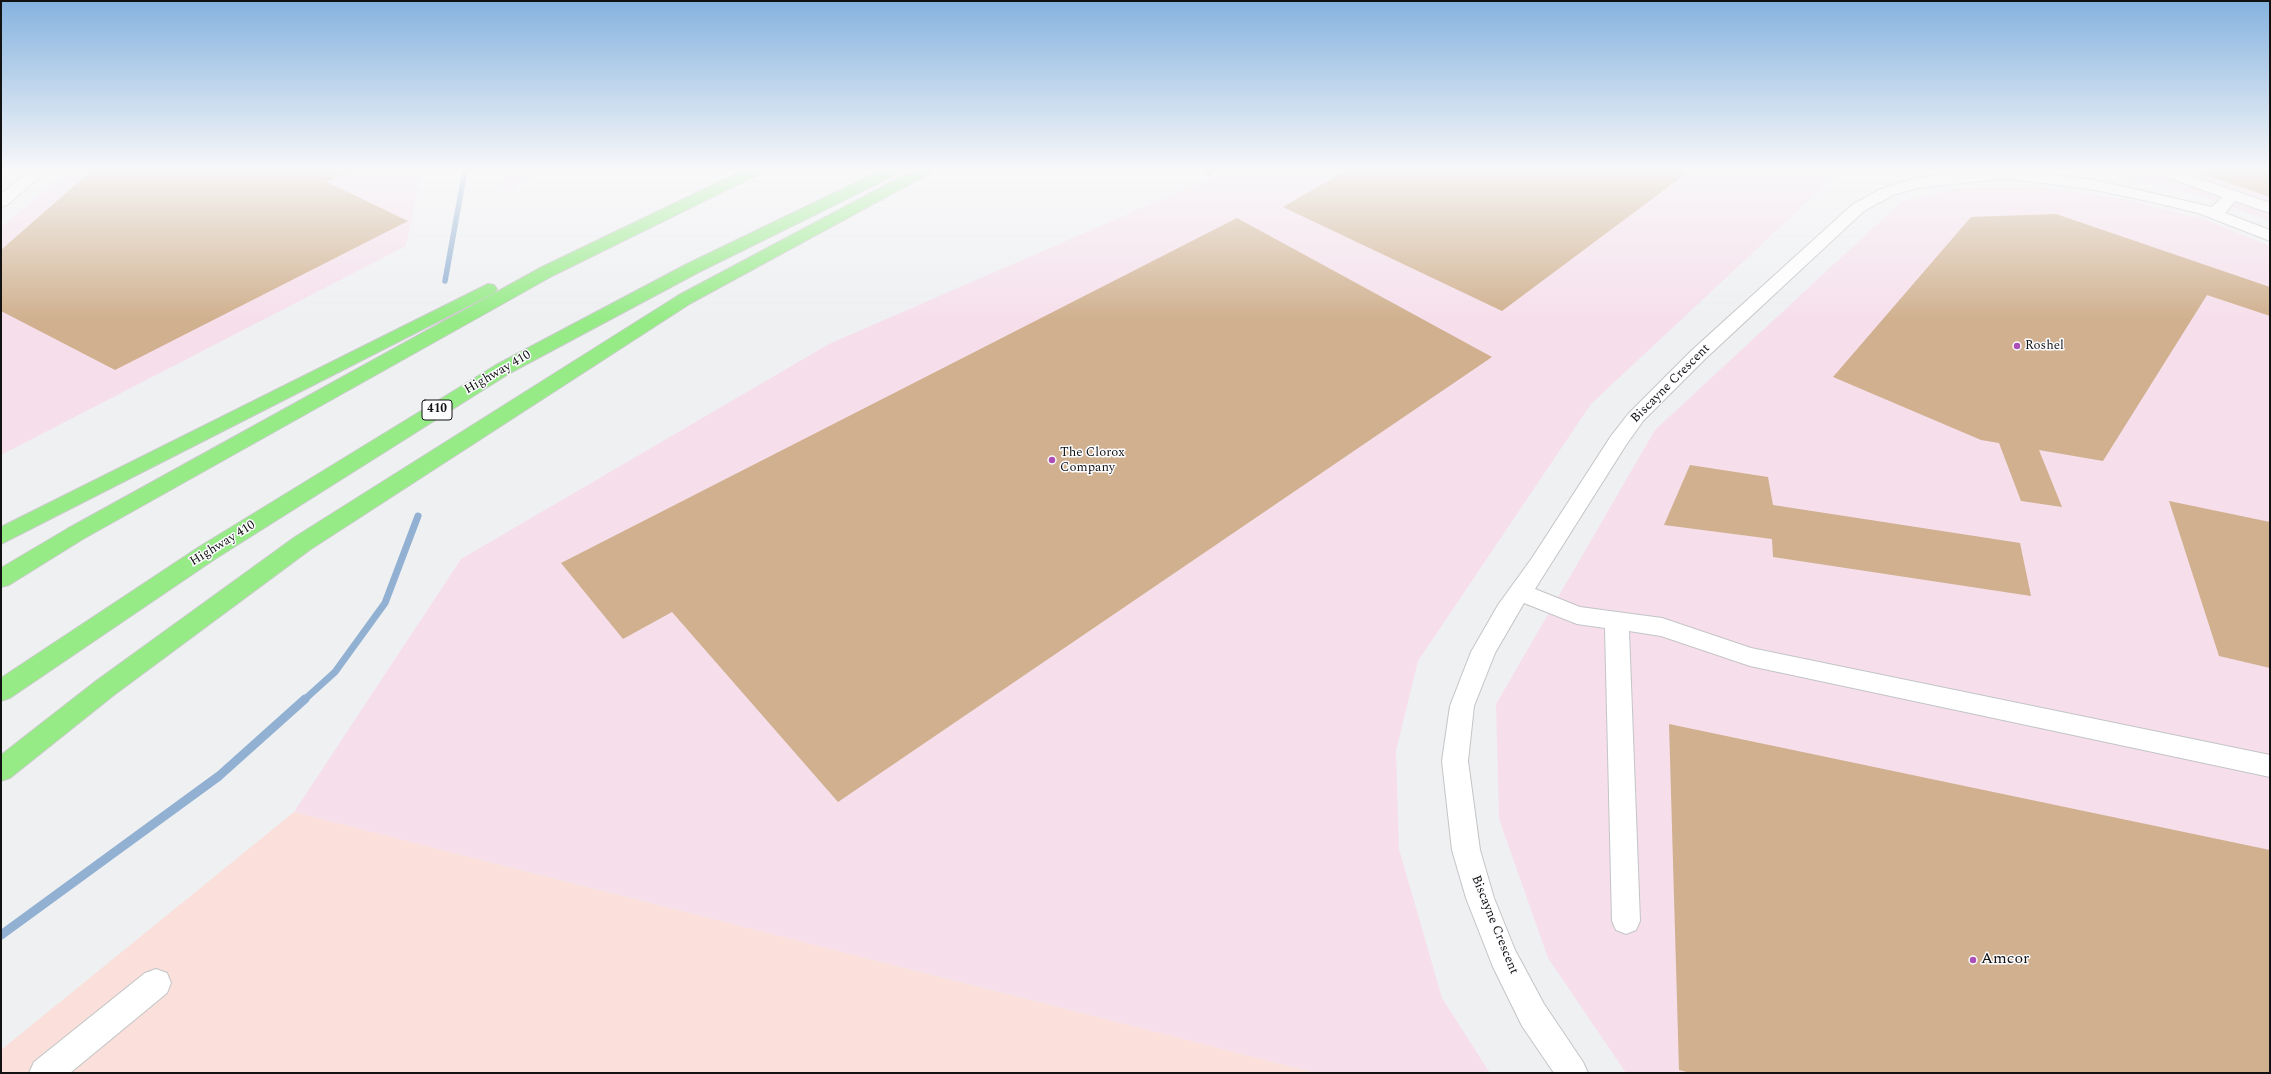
<!DOCTYPE html>
<html>
<head>
<meta charset="utf-8">
<style>
  body { margin:0 }
  #map { position:relative; width:2271px; height:1074px; overflow:hidden; background:#eff0f2; font-family:Spectral,serif }
  canvas { display:block }
  .frame { position:absolute; inset:0; border:2px solid #121213; pointer-events:none }
</style>
</head>
<body>
<div id="map">
<canvas width="2271" height="1074"></canvas>
<div class="frame"></div>
</div>
<script>
const context = document.querySelector('canvas').getContext('2d');
context.lineJoin = 'round';
function paint(path, color) { context.fillStyle = color; context.fill(path, 'evenodd'); }
function stroke(path, color, width, dash) { context.strokeStyle = color; context.lineWidth = width; context.lineCap = dash ? 'butt' : 'round'; context.setLineDash(dash || []); context.stroke(path); }
function label(font, color, halo, rows, align = 'center') {
  context.font = font + ' Spectral,serif'; context.lineWidth = 3; context.setLineDash([]); context.textBaseline = 'middle'; context.strokeStyle = halo; context.fillStyle = color; for (const [text, x, y, turn = 0] of rows) {
    context.save(); context.translate(x, y); context.rotate((+turn || 0) * Math.PI / 180); context.textAlign = isNaN(turn) ? turn : align; if (halo) context.strokeText(text, 0, 0); context.fillText(text, 0, 0); context.restore();
  }
}
const commercial = new Path2D(`
  M294,812L1317,1073H1V1050Z`);
const industrial = new Path2D(`
  M70,170H422L406,246L1,455V227Z
  M503,170H548L508,190L501,186Z
  M1229,170H1821L1836,175L1591,404L1418,661L1396,751L1399,849L1442,998L1490,1073H1317L294,812L461,559L829,344Z
  M2073,170H2270V221L2193,194L2102,173Z
  M2035,187L2119,198L2207,220L2270,246V1073H1626L1548,958L1499,819L1496,704L1655,430L1902,201L1962,188Z`);
const streamFar2 = new Path2D(`
  M1207,170L1209,173
  M445,281L465,170`);
const streamFar1 = new Path2D(`
  M304,700L335,672L385,603L418,516`);
const stream = new Path2D(`
  M1,935L219,776L305,699`);
const building = new Path2D(`
  M92,170H352L327,182L408,221L115,370L1,311V250Z
  M1347,170H1691L1502,311L1283,207Z
  M2200,170H2270V197L2200,173Z
  M2056,214L2270,287V316L2207,295L2103,461L2039,450L2062,507L2021,501L1999,443L1981,440L1833,377L1971,217Z
  M1237,218L1492,357L838,802L672,612L623,639L561,563Z
  M1690,465L1768,477L1773,505L2020,543L2031,596L1773,557L1772,539L1664,525Z
  M2169,501L2270,522V668L2219,656Z
  M1669,724L2270,850V1073H1690L1679,1070Z`);
const minor = new Path2D(`
  M31,170H48L7,205L1,207V194Z
  M1993,170H2016L2095,180L2212,207L2222,197L2155,173L2152,170H2174L2270,203V213L2235,201L2225,213L2270,230V241L2198,213L2148,201L2095,190L2006,178L1917,188L1893,195L1864,211L1705,359L1643,421L1626,445L1535,589L1580,607L1662,618L1751,648L2270,755V777L1750,666L1661,636L1629,631L1640,921L1636,930L1626,934L1616,930L1612,921L1605,628L1577,624L1524,603L1495,653L1474,706L1468,761L1480,850L1494,898L1515,950L1544,1004L1583,1062L1588,1073H1554L1522,1026L1493,967L1466,898L1452,850L1442,761L1450,706L1471,652L1498,605L1532,558L1611,436L1629,413L1691,351L1852,205L1881,189L1915,178Z
  M156,969L167,973L171,983L167,993L70,1073H29L34,1062L145,973Z`);
const highway = new Path2D(`
  M744,170H764L761,173L554,275L83,539L9,585L1,587V568L67,529L542,267Z
  M882,170H902L899,173L699,272L510,373L215,559L10,698L1,701V678L199,547L496,365L687,264Z
  M914,170H933L930,173L691,303L311,549L114,695L10,778L1,781V755L96,681L295,537L679,295Z
  M488,284L494,285L497,289L494,293L1,544V527Z`);
const markers = [
  [2017,346,4,"#ab4eb7"],
  [1052,460,4,"#ab4eb7"],
  [1973,960,4,"#ab4eb7"]
];
const shields = [
  [437,410,30]
];
const shieldNames = [
  ["410",437,410]
];
const poiNames = [
  ["Roshel",2025,346],
  ["The Clorox",1060,453],
  ["Company",1060,468]
];
const streetNames = [
  ["Highway 410",498,373,-30],
  ["Biscayne Crescent",1671,384,-45],
  ["Highway 410",223,544,-32],
  ["Biscayne Crescent",1494,925,68]
];
const nearPoinames = [
  ["Amcor",1981,960]
];
paint(commercial, '#fadfda');
paint(industrial, '#f6dfeb');
stroke(streamFar2, '#91b0d2', 5.5);
stroke(streamFar1, '#91b0d2', 7);
stroke(stream, '#91b0d2', 9);
paint(building, '#d0b08e');
stroke(minor, '#c3c4c6', 2);
stroke(highway, '#cbcbcb', 2);
paint(minor, '#fff');
paint(highway, '#96eb87');
const sky = context.createLinearGradient(0, 0, 0, 320);
sky.addColorStop(0, '#85b2df');
sky.addColorStop(0.53, '#f8f8f9');
sky.addColorStop(1, '#f8f8f900');
context.fillStyle = sky;
context.fillRect(0, 0, 2271, 320);
for (const [x, y, r, color] of markers) { const dot = new Path2D(); dot.arc(x, y, r, 0, 2 * Math.PI); context.fillStyle = color; context.fill(dot); stroke(dot, '#fdfdff', 1.5); }
for (const [x, y, w] of shields) { const box = new Path2D(); box.roundRect(x - w / 2, y - 10, w, 20, 3); context.fillStyle = '#fdfdff'; context.fill(box); stroke(box, '#121213', 1); }
label('bold 12px', '#121213', null, shieldNames);
label('13px', '#121213', '#fdfdff', poiNames, 'left');
label('13px', '#121213', '#fdfdff', streetNames);
label('16px', '#121213', '#fdfdff', nearPoinames, 'left');
</script>
</body>
</html>
